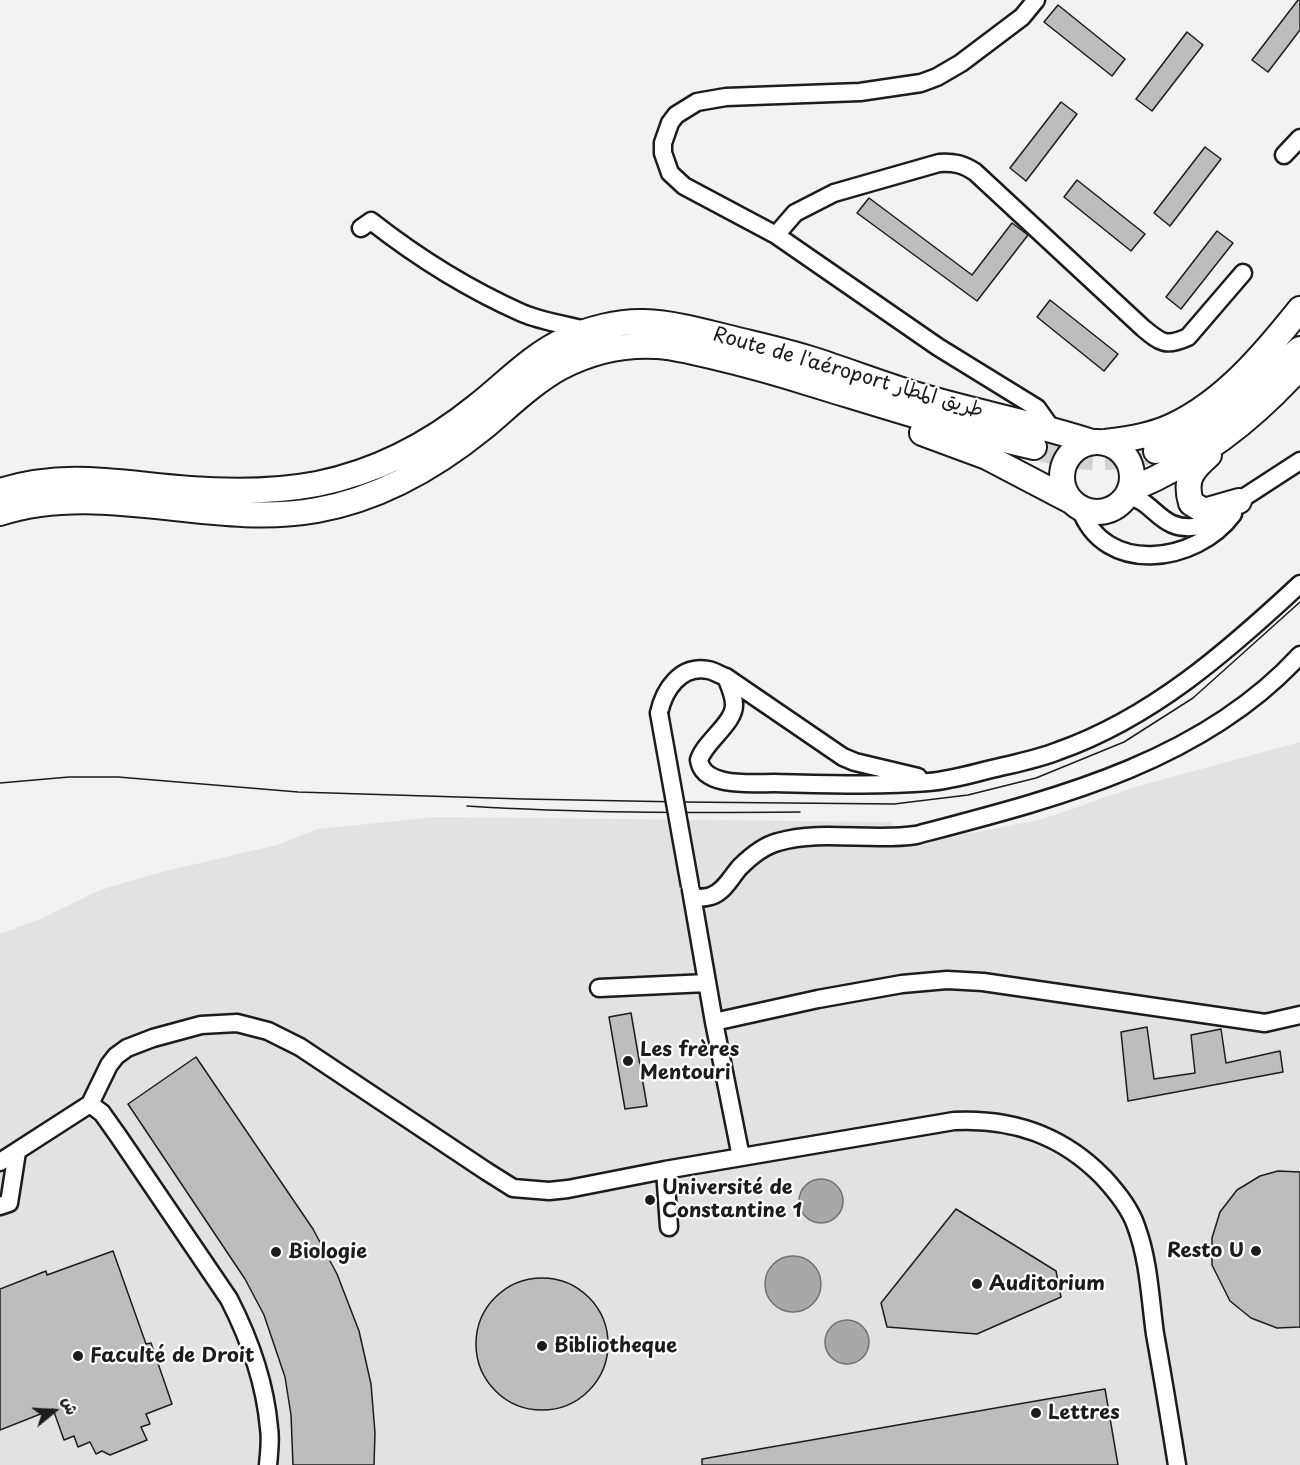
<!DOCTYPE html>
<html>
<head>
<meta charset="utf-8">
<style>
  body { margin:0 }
  #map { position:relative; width:1300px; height:1465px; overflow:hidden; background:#f2f2f2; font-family:"Playpen Sans","Playpen Sans Arabic",sans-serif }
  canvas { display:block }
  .north { position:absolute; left:24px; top:1381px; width:60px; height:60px; -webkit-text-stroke:4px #fff; paint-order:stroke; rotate:72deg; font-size:16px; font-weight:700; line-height:24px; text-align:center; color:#1c1c1c }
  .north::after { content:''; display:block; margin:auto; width:21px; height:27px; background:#1c1c1c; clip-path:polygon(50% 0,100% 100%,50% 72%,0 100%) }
</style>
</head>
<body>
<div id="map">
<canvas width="1300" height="1465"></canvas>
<div class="north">ش</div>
</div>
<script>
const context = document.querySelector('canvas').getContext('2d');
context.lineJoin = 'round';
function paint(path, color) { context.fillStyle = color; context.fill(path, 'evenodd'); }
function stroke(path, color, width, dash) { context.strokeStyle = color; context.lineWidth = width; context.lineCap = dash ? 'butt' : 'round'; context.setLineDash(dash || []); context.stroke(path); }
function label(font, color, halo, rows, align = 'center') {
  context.font = font + ' "Playpen Sans","Playpen Sans Arabic",sans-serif'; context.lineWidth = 4.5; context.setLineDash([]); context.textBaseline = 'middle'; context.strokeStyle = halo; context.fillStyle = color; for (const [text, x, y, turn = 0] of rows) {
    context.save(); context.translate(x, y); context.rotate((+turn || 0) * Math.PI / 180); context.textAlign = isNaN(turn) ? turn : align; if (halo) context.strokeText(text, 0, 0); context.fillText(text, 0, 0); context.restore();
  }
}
const built = new Path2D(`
  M1300,742V1465H0V934L40,919L100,890L161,872L277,845L318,829L436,817L891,822L903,842L917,843L1040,820L1135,787Z`);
const water = new Path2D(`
  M799 1201a22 22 0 1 1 44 0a22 22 0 1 1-44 0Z
  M765 1284a28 28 0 1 1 56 0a28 28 0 1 1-56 0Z
  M825 1342a22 22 0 1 1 44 0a22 22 0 1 1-44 0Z`);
const building = new Path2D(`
  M1298,0H1300V30L1268,72L1252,60Z
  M1058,5L1125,59L1112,76L1044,22Z
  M1187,32L1203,45L1152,111L1136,99Z
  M1061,102L1077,114L1026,181L1010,168Z
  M1205,147L1221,159L1170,226L1154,213Z
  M1077,180L1145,234L1131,251L1064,197Z
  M869,198L972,275L1012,223L1028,235L977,301L857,213Z
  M1217,231L1233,243L1181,309L1166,297Z
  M1050,300L1118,354L1104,371L1037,317Z
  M631,1013L647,1106L625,1109L609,1017Z
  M1147,1027L1154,1079L1195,1073L1191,1035L1221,1029L1226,1063L1280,1051L1283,1072L1128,1101L1121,1032Z
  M196,1057L313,1229L337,1274L359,1331L371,1384L375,1433L374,1465H293L291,1415L285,1377L264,1315L245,1279L128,1104Z
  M1278,1171L1300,1172V1327L1277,1328L1251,1318L1230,1301L1212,1265V1238L1220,1212L1237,1190L1260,1176Z
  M956,1209L1056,1271L1061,1297L977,1334L887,1327L881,1303Z
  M113,1251L146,1344L151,1343L172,1404L146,1414L150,1424L141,1427L147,1440L110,1455L102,1451L96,1454L90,1442L78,1447L74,1436L64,1440L53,1409L0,1430V1289L46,1271L47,1275Z
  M476 1344a66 66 0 1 1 132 0a66 66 0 1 1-132 0Z
  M1105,1389L1118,1465H702V1459Z`);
const highwayTunnel = new Path2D(`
  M1034,447C1078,461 1112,461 1156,451`);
const minor = new Path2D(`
  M1036,0L1022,17L961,63L937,77L921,83L860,92L726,97L697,102L676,115L670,123L663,143V153L670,173L684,186L776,235L938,347L1037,408L1047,422L1048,429
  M1284,155L1300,138
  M361,228L371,221C417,257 468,289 522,313C543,322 568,325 590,331
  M776,235L795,213L834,193L939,163C954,162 963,164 975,172L1143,328C1161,343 1166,347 1188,337L1243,273
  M1127,496C1156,500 1159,534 1200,526L1300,461
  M1080,508C1104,576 1196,564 1233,514
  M726,677C729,685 734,695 734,704C735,723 705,741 699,760C703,788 752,783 774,783C824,784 879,786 929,782C952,780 974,773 996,768C1017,763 1038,759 1058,751C1152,718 1228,651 1300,584
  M659,713C664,690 680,665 708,670C714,671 720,675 726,677L843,757L855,762L918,777
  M691,890L714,1022L741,1157
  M693,898C699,898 705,898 711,896C724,892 731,877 740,867C751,856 763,846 778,842C822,829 871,842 916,835C1053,799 1201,763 1300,655
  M599,988L707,983
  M714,1022L818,999L902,984L947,980L983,982L1265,1023L1300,1015
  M90,1104L102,1113L119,1137L229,1299C250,1340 265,1382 269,1428C271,1440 269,1453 268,1465
  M0,1162L90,1104L109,1065L116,1056L127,1048L153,1038L201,1025L237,1023L268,1031L300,1047L486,1171L513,1188L549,1191L568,1189L665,1170L954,1121C1013,1118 1062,1135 1103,1177C1116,1191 1130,1208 1136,1226C1149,1261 1150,1298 1155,1334C1163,1378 1170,1421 1177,1465
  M665,1170L669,1227
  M0,1206L9,1203L17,1152`);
const highway = new Path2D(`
  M922,433L987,457L1071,501
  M1062 477a35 35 0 1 1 70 0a35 35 0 1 1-70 0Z
  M1105,442C1127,439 1151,436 1172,426C1224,402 1265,353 1300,309
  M1156,451C1186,440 1218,423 1242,403C1262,386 1280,366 1300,349
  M1209,455C1192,470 1184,479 1191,503L1204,511L1239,501
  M1130,490C1199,461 1250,422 1300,367
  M0,491C69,470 121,484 190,489C232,492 275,492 317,484C377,472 430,444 477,406C505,384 532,355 565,340C588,329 619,321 644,322C673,323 702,331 730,338C758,345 786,351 814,360C851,372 887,386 924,397C980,413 1037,424 1092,442
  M0,513C103,480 212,529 317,510C379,499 435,467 483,428C508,407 532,383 561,367C590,352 624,344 657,346C675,347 693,352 711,356C745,364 778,373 812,384C885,406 959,430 1034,447`);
const tram = new Path2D(`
  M0,783L69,777H118L298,792L523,799L683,802L894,804L968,795L1036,778L1124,742L1193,698L1300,602
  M467,806C578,813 689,813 800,812`);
const minorBridge = new Path2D(`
  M659,713L690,886`);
const markers = [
  [628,1061,6,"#1c1c1c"],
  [650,1200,6,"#1c1c1c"],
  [1256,1251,6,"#1c1c1c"],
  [276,1252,6,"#1c1c1c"],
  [977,1284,6,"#1c1c1c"],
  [542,1346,6,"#1c1c1c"],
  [78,1356,6,"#1c1c1c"],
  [1036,1413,6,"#1c1c1c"]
];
const streetNames = [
  ["Route de l'aéroport طريق المطار",848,373,16]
];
const poiNames = [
  ["Les frères",640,1050],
  ["Mentouri",640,1073],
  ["Université de",662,1188],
  ["Constantine 1",662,1211],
  ["Resto U",1244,1251,"right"],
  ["Biologie",288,1252],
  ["Auditorium",989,1284],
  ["Bibliotheque",554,1346],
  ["Faculté de Droit",90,1356],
  ["Lettres",1048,1413]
];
paint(built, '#e2e2e2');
paint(water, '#a8a8a8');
stroke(water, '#707070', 1.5);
paint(building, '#bdbdbd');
stroke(building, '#1c1c1c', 1.5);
stroke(highwayTunnel, '#d2d2d2', 24, [24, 12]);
stroke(minor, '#1c1c1c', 21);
stroke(highway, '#1c1c1c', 28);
stroke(minor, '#fff', 16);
stroke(highway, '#fff', 24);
stroke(tram, '#1c1c1c', 1.5);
stroke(minorBridge, '#1c1c1c', 21, []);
stroke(minorBridge, '#fff', 16);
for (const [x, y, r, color] of markers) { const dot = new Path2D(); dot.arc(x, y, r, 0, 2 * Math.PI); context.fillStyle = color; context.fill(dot); stroke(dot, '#fff', 2); }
label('20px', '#1c1c1c', '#fff', streetNames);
label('bold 20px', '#1c1c1c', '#fff', poiNames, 'left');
</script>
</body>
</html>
